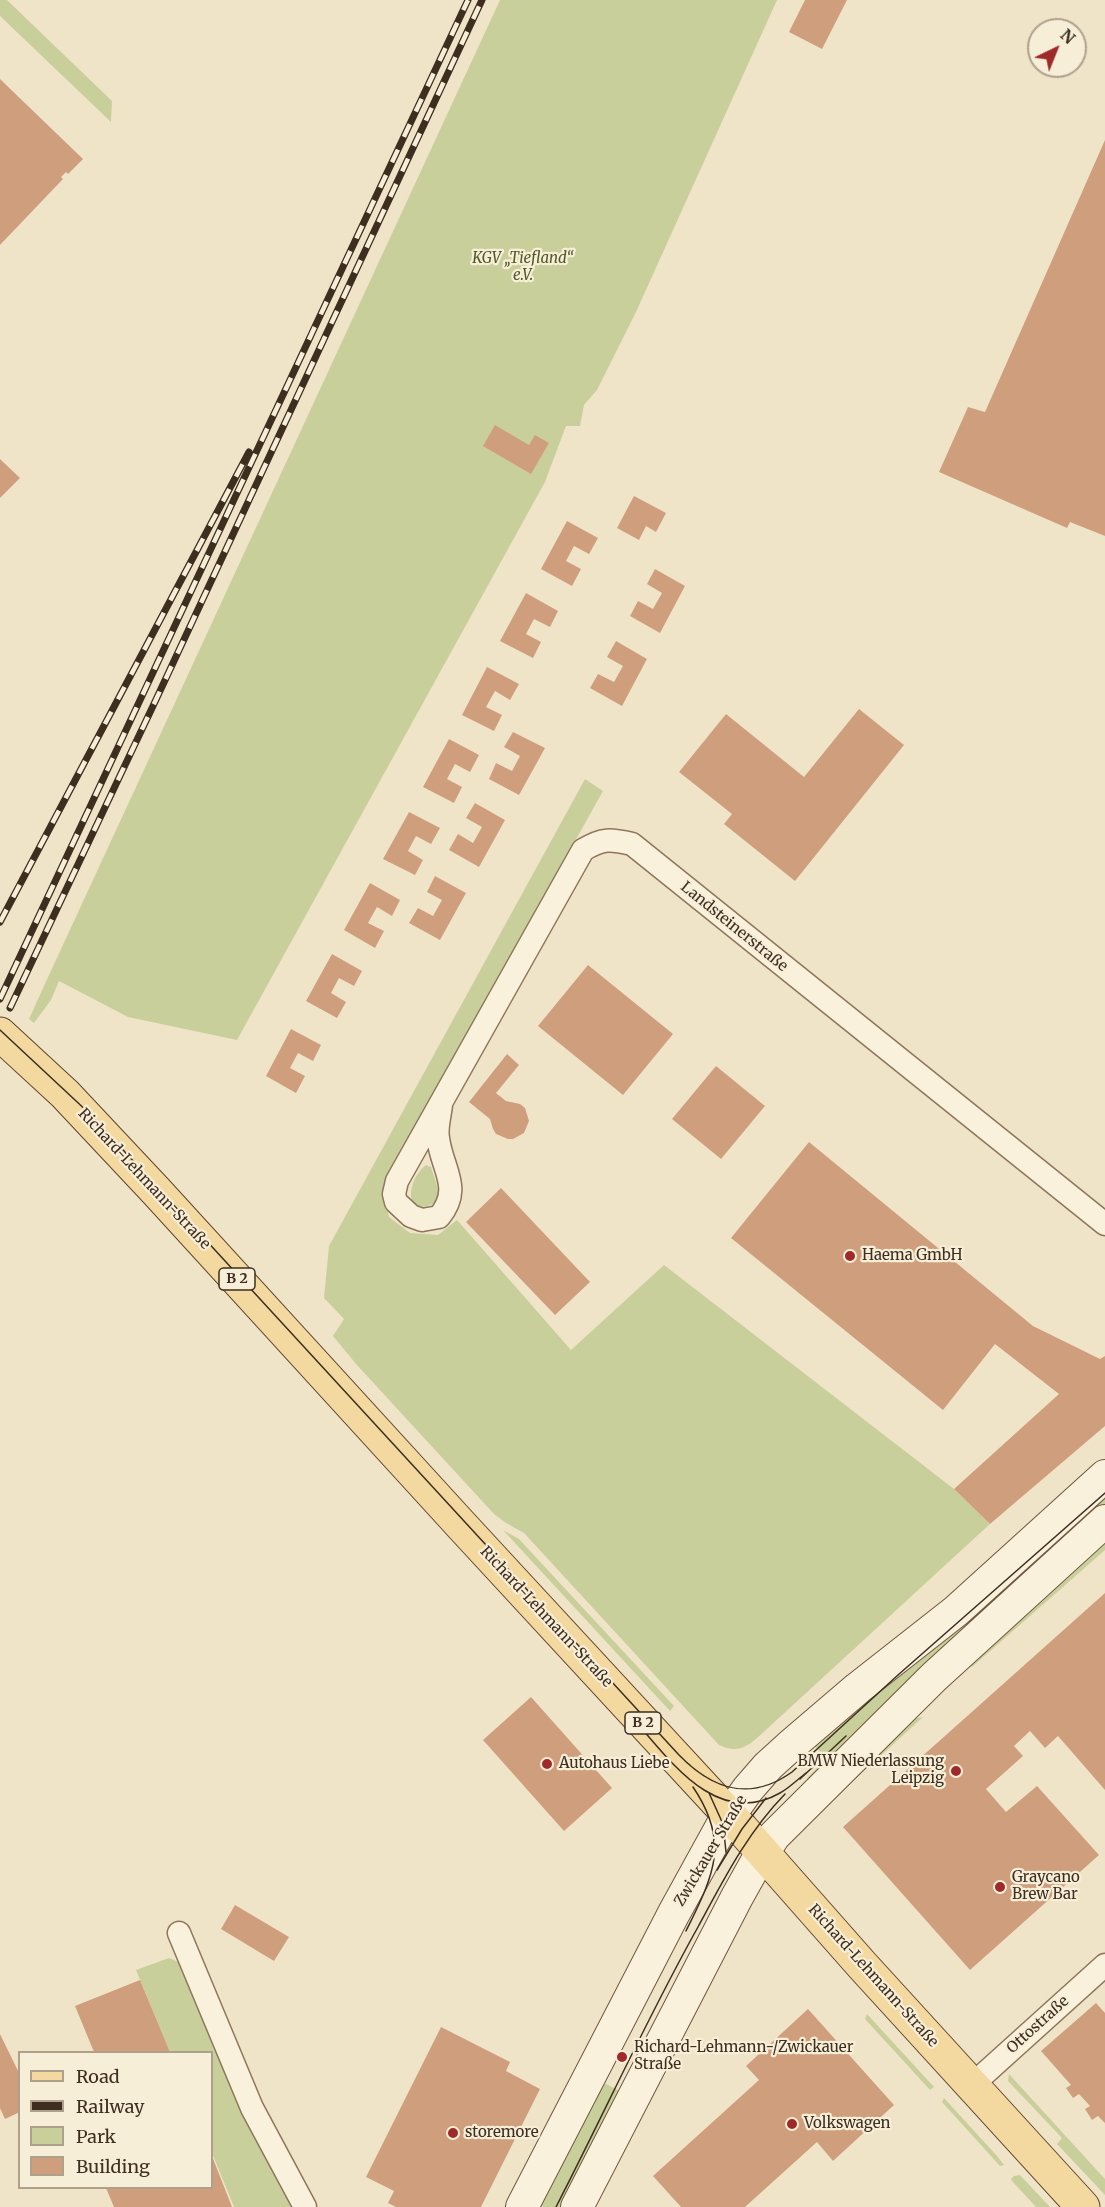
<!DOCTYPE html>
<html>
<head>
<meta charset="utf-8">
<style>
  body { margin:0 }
  #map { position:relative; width:1105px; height:2207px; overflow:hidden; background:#f0e4c8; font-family:Merriweather,serif }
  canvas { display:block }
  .legend { position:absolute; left:18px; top:2051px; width:195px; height:138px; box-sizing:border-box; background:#f7eed8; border:2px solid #ada18e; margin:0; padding:8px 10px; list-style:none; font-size:18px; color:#3d2e20 }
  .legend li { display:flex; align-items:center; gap:12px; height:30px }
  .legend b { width:30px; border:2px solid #ada18e }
  .north { position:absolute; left:1027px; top:18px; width:60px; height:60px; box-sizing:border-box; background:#f7eed8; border:2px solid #ada18e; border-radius:50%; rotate:43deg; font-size:16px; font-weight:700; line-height:24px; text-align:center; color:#3d2e20 }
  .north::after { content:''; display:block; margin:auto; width:21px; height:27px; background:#9e2a2b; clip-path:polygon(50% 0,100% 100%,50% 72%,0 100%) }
</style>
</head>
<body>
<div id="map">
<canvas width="1105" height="2207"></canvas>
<ul class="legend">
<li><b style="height:8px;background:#f3d9a0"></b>Road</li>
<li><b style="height:8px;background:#3d2e20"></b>Railway</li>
<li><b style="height:16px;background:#c9cf9b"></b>Park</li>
<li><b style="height:16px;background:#cf9f7d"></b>Building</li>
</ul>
<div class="north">N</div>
</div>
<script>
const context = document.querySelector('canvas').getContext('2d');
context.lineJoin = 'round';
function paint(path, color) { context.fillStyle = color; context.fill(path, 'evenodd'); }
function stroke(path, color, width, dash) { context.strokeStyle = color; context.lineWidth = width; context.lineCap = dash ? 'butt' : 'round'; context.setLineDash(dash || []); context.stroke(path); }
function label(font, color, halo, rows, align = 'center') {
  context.font = font + ' Merriweather,serif'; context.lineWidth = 4.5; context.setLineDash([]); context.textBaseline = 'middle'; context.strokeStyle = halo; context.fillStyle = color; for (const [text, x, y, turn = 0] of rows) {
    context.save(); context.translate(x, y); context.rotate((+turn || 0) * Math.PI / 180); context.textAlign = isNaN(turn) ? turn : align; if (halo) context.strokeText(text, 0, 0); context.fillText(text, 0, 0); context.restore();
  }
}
const green = new Path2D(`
  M0,0H7L112,101L111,122L0,16Z
  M500,0H777L636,312L597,390L584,405L580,426H566L545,482L237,1040L128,1017L59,981L51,1000L34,1023L29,1019L49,975Z
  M585,779L603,791L436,1091L384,1194L389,1217L410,1233L438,1235L457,1220L571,1350L664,1265L954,1489L990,1524L768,1728C752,1742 742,1756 719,1745L524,1533L506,1523L494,1514L356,1364L333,1336L344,1319L324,1298L329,1246Z
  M426,1165L431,1167L439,1192L435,1203C401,1219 408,1178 426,1165Z
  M1105,1486V1510L812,1785L807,1778L826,1759L815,1746L794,1764L825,1728Z
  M503,1530L519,1539L674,1706L670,1711Z
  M1105,1541V1550L972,1667L968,1663Z
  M923,1717L829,1803L906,1720Z
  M169,1958L181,1963L293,2207H234L212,2153V2052H170L136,1970Z
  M867,2014L934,2087L930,2090L865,2019Z
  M1009,2074L1105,2179V2195L1057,2144L1062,2138L1008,2081Z
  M604,2083L620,2091L569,2207H533L570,2134L576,2137L579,2133L573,2129Z
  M944,2098L997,2156L1004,2165L1000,2166L942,2102Z
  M1020,2175L1050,2207H1036L1012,2181L1011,2179L1014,2176Z`);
const building = new Path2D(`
  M805,0H847L822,49L789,32Z
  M0,79L83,159L68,174L66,172L61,177L63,179L0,245Z
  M1105,140V536L1070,522L1067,528L939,472L968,407L985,412Z
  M495,425L529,445L535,435L549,443L531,474L483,446Z
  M0,459L20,478L0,498Z
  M634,496L666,513L656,532L646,526L639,540L617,528Z
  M567,521L598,538L589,554L574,546L566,561L581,569L572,586L541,569Z
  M655,569L685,586L660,633L630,616L638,601L653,609L662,593L647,584Z
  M526,593L558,611L550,627L534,619L526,634L541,642L533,658L500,641Z
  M616,641L647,659L622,706L590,688L598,674L614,682L623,666L607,657Z
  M487,667L519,684L510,700L495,691L486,707L502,715L494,731L462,715Z
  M859,709L904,745L795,881L724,824L732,814L679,772L726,714L804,777Z
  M513,732L545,748L519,795L489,779L496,763L512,771L520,756L504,747Z
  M449,739L479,755L470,772L455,764L447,779L462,787L454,803L423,787Z
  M475,803L505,820L479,867L449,850L458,834L473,843L482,827L466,818Z
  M409,812L440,828L431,844L416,836L408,851L423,860L415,875L383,859Z
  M435,876L466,893L440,940L409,923L418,908L433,916L442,900L427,892Z
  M370,883L400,900L392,916L377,907L368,923L384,931L375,948L344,930Z
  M332,954L362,971L354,986L339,978L331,993L346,1002L337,1018L306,1001Z
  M588,965L673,1034L623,1095L538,1026Z
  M291,1029L321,1045L313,1061L298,1053L290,1068L305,1076L296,1093L266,1076Z
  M507,1054L519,1065L496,1093L506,1101L520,1104L525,1108L529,1121L524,1133L513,1139H508L496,1134L493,1129L490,1119L469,1102Z
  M716,1066L765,1106L721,1159L672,1119Z
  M809,1142L1033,1326L1100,1359L1105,1356V1426L990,1524L954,1489L1059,1394L995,1344L943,1410L731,1238Z
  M501,1188L590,1282L555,1315L466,1222Z
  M1105,1593V1790L1058,1736L1045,1748L1030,1731L1014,1746L1023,1756L986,1789L1006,1812L1037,1786L1099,1855L970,1970L843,1827Z
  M531,1697L612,1788L564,1831L483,1740Z
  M235,1905L289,1937L274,1961L221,1929Z
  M140,1980L170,2052H94L75,2006Z
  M1096,2003L1105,2013V2123L1098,2116L1092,2120L1085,2109L1090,2106L1079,2094L1073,2098L1066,2088L1071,2085L1041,2051Z
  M808,2009L894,2105L833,2161L817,2142L745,2207H681L653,2176L759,2080L746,2066Z
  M441,2027L510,2062L506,2071L540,2089L481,2207H396L388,2203L394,2191L366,2177Z
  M0,2034L20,2075V2112L5,2119L0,2108Z
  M212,2156L232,2207H114L106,2188H212Z`);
const minor = new Path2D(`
  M441,1105C440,1115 436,1128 438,1138C442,1170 463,1188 439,1217L422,1220L411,1216L396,1202L394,1194L397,1181L583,850C603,838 610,839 632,844L1105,1224
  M179,1933L252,2108L305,2207
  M972,2085L1105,1965`);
const secondary = new Path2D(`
  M522,2207L674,1913L723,1824L748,1789L768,1766L789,1747L858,1688L956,1611L1105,1476
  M577,2207L737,1897L756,1863L774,1836L934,1677L1105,1521`);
const primary = new Path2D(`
  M0,1034L65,1094L157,1192L463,1527L742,1829L862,1965L1083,2207`);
const tram = new Path2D(`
  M0,1030L90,1114L679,1755C713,1790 750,1802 792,1772L898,1675L1105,1493
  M630,1715C667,1756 715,1830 780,1793C789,1788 797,1780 806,1773
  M800,1779L846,1736
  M709,1793L723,1824L726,1852
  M717,1870L742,1829L766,1798
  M686,1931C713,1876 731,1843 693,1787
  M556,2207C604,2114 647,2018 698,1927C724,1879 747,1833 785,1794`);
const rail = new Path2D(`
  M0,922L249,452
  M0,999L468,0
  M10,1008L153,706L482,0`);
const markers = [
  [850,1256,6,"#9e2a2b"],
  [547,1764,6,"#9e2a2b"],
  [956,1771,6,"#9e2a2b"],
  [1000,1887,6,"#9e2a2b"],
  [622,2057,6,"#9e2a2b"],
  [792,2124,6,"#9e2a2b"],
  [453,2133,6,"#9e2a2b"]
];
const shields = [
  [237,1279,36],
  [643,1723,36]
];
const shieldNames = [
  ["B 2",237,1279],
  ["B 2",643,1723]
];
const parkNames = [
  ["KGV „Tiefland“",523,259],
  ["e.V.",523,276]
];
const streetNames = [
  ["Landsteinerstraße",734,927,39],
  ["Richard-Lehmann-Straße",144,1179,47],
  ["Richard-Lehmann-Straße",546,1617,47],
  ["Zwickauer Straße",711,1851,-59],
  ["Richard-Lehmann-Straße",873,1976,48],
  ["Ottostraße",1038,2025,-42]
];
const poiNames = [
  ["Haema GmbH",862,1256],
  ["BMW Niederlassung",944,1762,"right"],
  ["Leipzig",944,1779,"right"],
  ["Autohaus Liebe",559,1764],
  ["Graycano",1012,1878],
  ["Brew Bar",1012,1895],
  ["Richard-Lehmann-/Zwickauer",634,2048],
  ["Straße",634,2065],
  ["Volkswagen",804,2124],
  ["storemore",465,2133]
];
paint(green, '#c9cf9b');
paint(building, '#cf9f7d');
stroke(minor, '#8d765c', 25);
stroke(secondary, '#6f573f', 34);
stroke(primary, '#5b4430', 35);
stroke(minor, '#faf1dc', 22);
stroke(secondary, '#faf1dc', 32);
stroke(primary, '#f3d9a0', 33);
stroke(tram, '#3d2e20', 1.5);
stroke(rail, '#3d2e20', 7);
stroke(rail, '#f7eed8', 4.5, [14]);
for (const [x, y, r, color] of markers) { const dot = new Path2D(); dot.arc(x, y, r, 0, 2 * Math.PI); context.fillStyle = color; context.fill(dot); stroke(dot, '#f7eed8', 2); }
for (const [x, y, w] of shields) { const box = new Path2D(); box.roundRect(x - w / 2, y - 11, w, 22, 4.5); context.fillStyle = '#f7eed8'; context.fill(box); stroke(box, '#3d2e20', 1.5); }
label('bold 14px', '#3d2e20', null, shieldNames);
label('italic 15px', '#4d5a26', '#f7eed8', parkNames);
label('15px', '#3d2e20', '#f7eed8', streetNames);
label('15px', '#3d2e20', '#f7eed8', poiNames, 'left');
</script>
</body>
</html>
